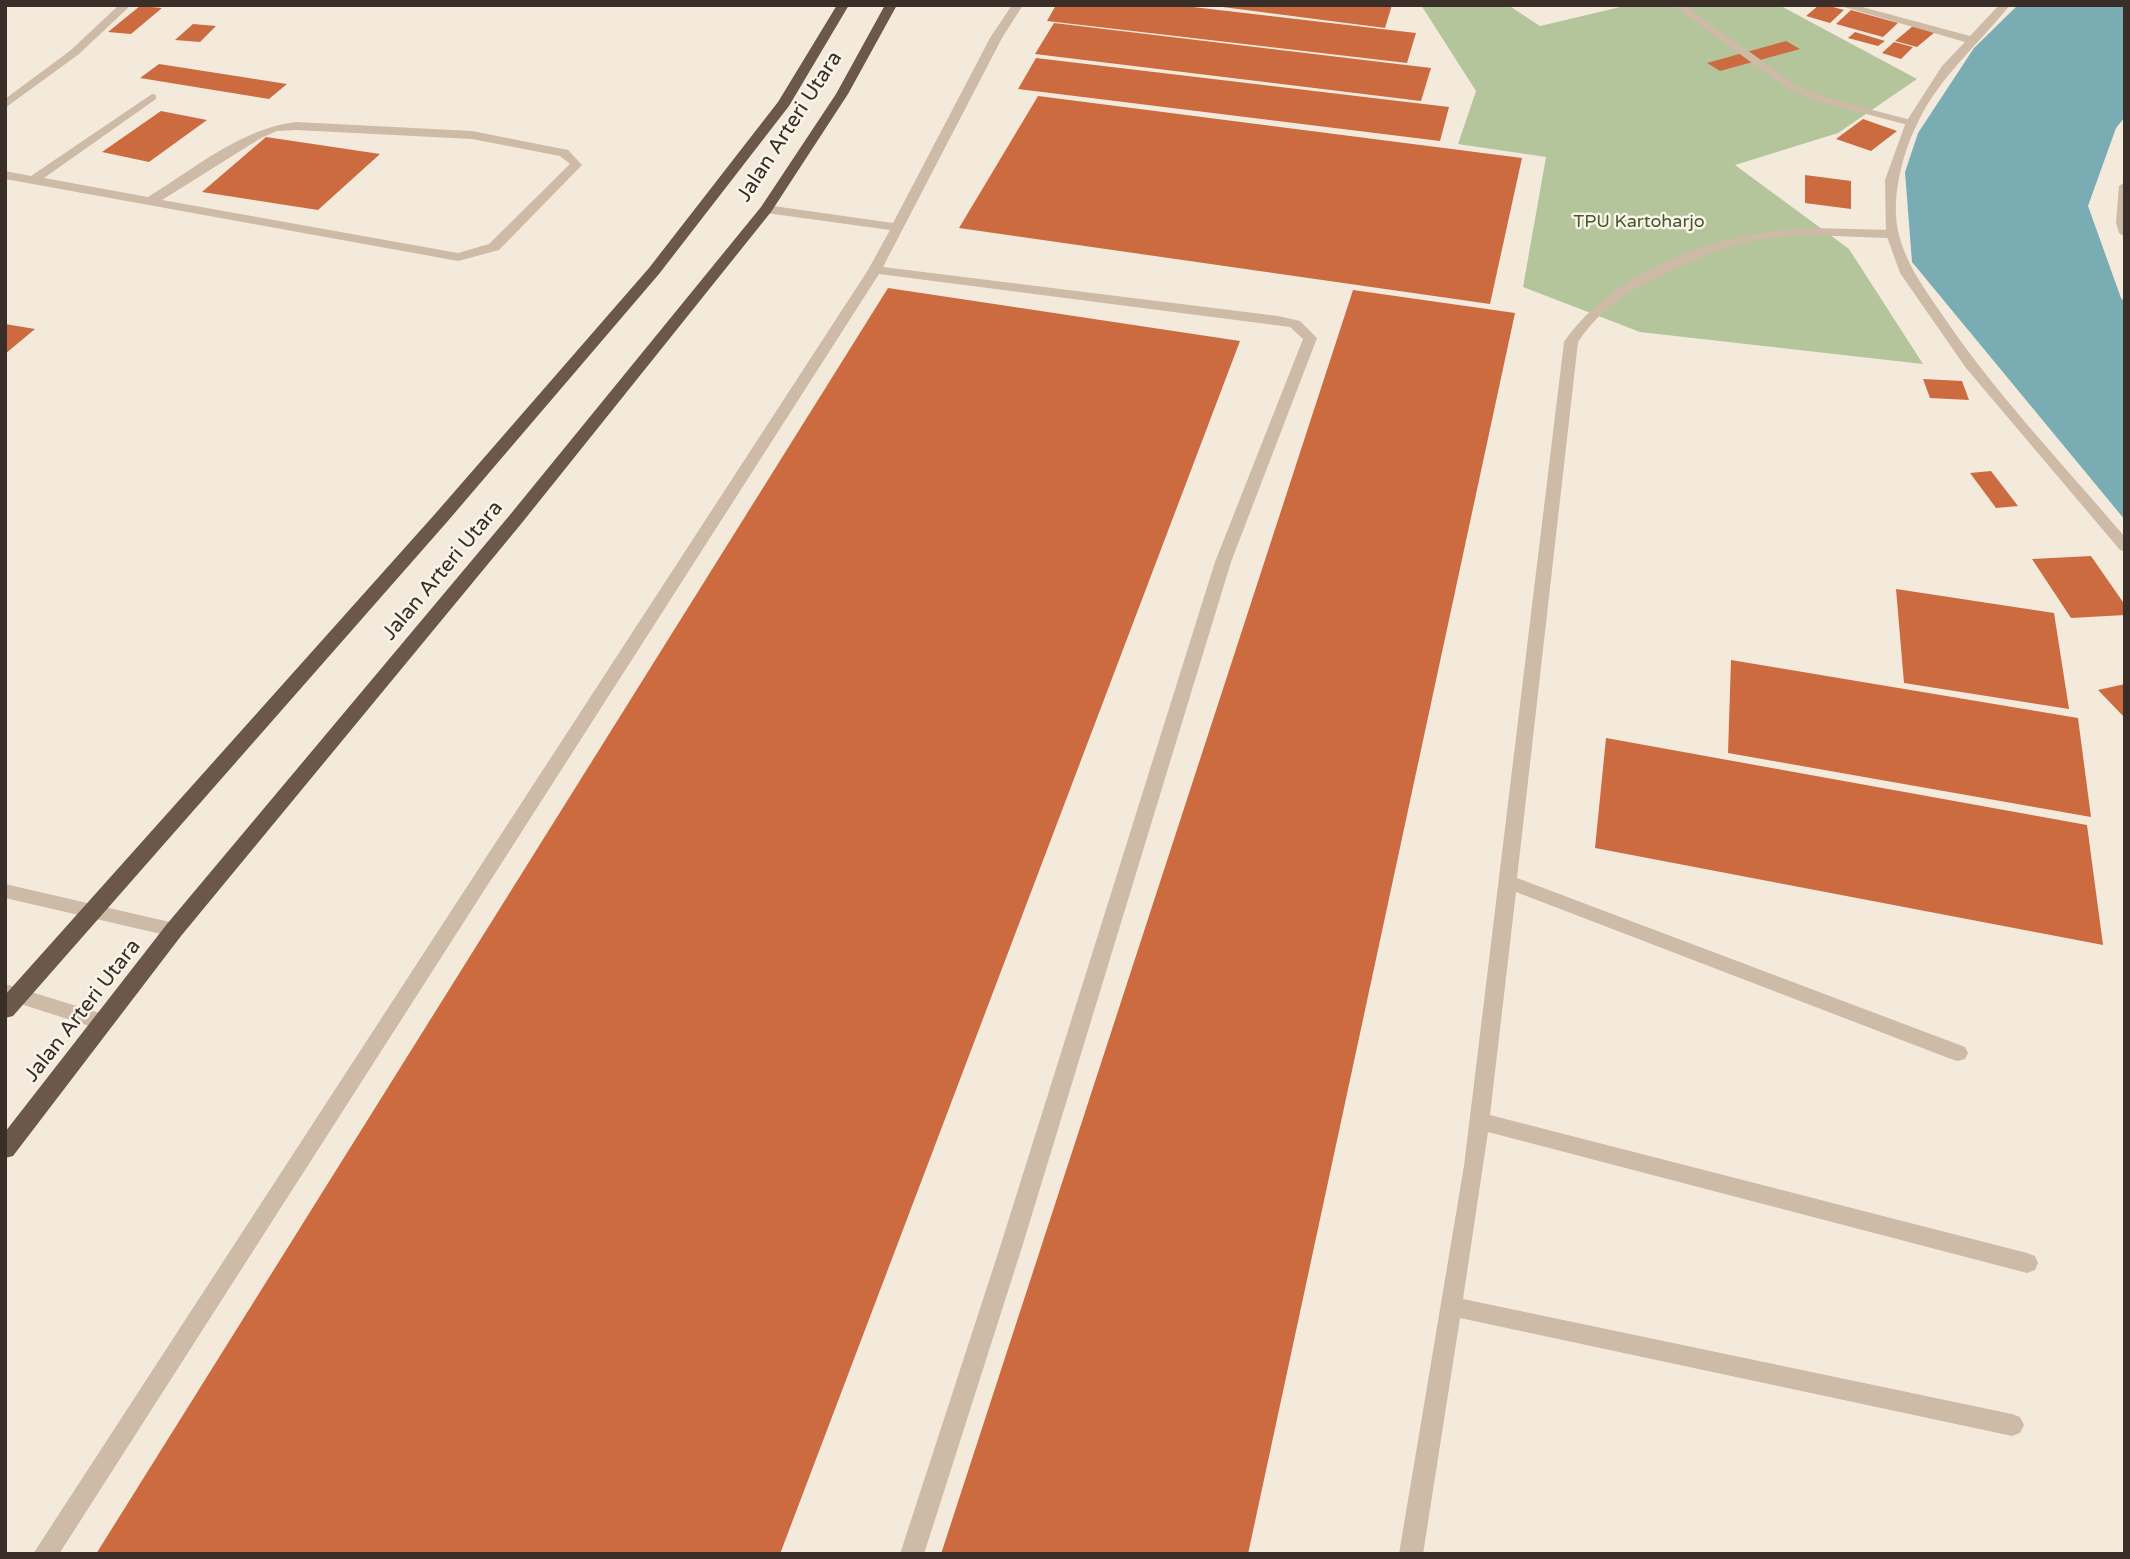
<!DOCTYPE html>
<html>
<head>
<meta charset="utf-8">
<style>
  body { margin:0 }
  #map { position:relative; width:2130px; height:1559px; overflow:hidden; background:#f4eadc; font-family:"Varela Round",sans-serif }
  canvas { display:block }
  .frame { position:absolute; inset:0; border:7px solid #392e28; pointer-events:none }
</style>
</head>
<body>
<div id="map">
<canvas width="2130" height="1559"></canvas>
<div class="frame"></div>
</div>
<script>
const context = document.querySelector('canvas').getContext('2d');
context.lineJoin = 'round';
function paint(path, color) { context.fillStyle = color; context.fill(path, 'evenodd'); }
function label(font, color, halo, rows, align = 'center') {
  context.font = font + ' "Varela Round",sans-serif'; context.lineWidth = 5; context.setLineDash([]); context.textBaseline = 'middle'; context.strokeStyle = halo; context.fillStyle = color; for (const [text, x, y, turn = 0] of rows) {
    context.save(); context.translate(x, y); context.rotate((+turn || 0) * Math.PI / 180); context.textAlign = isNaN(turn) ? turn : align; if (halo) context.strokeText(text, 0, 0); context.fillText(text, 0, 0); context.restore();
  }
}
const green = new Path2D(`
  M1421,5H1508L1540,26L1629,5H1779L1917,79L1838,133L1735,165L1849,249L1923,364L1640,332L1523,287L1546,157L1458,144L1476,91Z`);
const water = new Path2D(`
  M2018,5H2125V117L2116,128L2088,206L2121,298L2125,302V520L1912,262L1905,172L1918,133L1974,48Z`);
const building = new Path2D(`
  M1056,5H1176L1416,33L1407,63L1047,21Z
  M1207,5H1392L1385,28Z
  M1819,5H1826L1844,10L1830,23L1806,16Z
  M140,6L162,8L131,34L108,32Z
  M1851,10L1898,23L1883,37L1836,24Z
  M1054,23L1431,68L1421,101L1035,54Z
  M193,24L216,26L200,42L175,40Z
  M1913,26L1935,32L1917,47L1895,41Z
  M1855,32L1885,41L1878,46L1848,38Z
  M1786,41L1800,49L1720,71L1707,63Z
  M1894,42L1913,47L1901,59L1882,53Z
  M1036,58L1449,107L1440,141L1018,89Z
  M159,64L287,84L269,99L140,78Z
  M1038,96L1522,158L1490,304L959,228Z
  M161,111L207,120L149,162L102,152Z
  M1863,119L1897,131L1871,151L1836,139Z
  M266,137L380,154L318,210L202,192Z
  M1805,175L1851,181V209L1805,203Z
  M888,288L1240,341L780,1554H96Z
  M1353,290L1515,313L1248,1554H941Z
  M5,324L35,329L5,354Z
  M1923,379L1962,381L1969,400L1930,398Z
  M1991,471L2018,506L1996,508L1970,473Z
  M2091,556L2125,605V615L2071,618L2032,559Z
  M1896,589L2054,613L2069,709L1904,683Z
  M1731,660L2078,718L2091,817L1728,753Z
  M2125,684V718L2098,690Z
  M1606,738L2087,825L2103,945L1595,848Z`);
const service = new Path2D(`
  M119,5H131L79,54L5,108V99L71,50Z
  M1012,5H1023L1002,38L883,267L1278,316L1300,321L1317,338L1231,562L1023,1244L924,1554H900L1001,1244L1215,562L1303,339L1290,327L879,274L59,1554H33L868,270L890,230L766,213L760,209L766,205L893,223L990,38Z
  M1672,5H1684L1796,85L1828,98L1918,122L1912,126L1820,102L1788,89Z
  M152,94L156,95V99L44,178L148,197C194,169 242,128 296,122L472,131L568,150L582,165L499,250L458,261L5,179V171L31,176ZM296,130L472,139L560,156L570,164L489,244L458,253L162,200L261,138L277,131Z
  M1811,228L1892,230L1898,234L1892,238C1846,237 1798,232 1752,241C1720,247 1690,262 1661,276C1627,292 1599,310 1578,342L1517,878L1965,1047L1968,1053L1965,1059L1958,1061L1951,1059L1516,892L1490,1115L2027,1253L2035,1256L2038,1263L2035,1270L2027,1273L1488,1132L1463,1299L2012,1414L2020,1417L2024,1425L2020,1433L2012,1436L1460,1318L1423,1554H1399L1464,1166L1564,342C1616,267 1723,231 1811,228Z
  M5,884L174,923L181,925L183,930L181,935L174,937L5,898Z
  M5,984L109,1016L112,1022L109,1028L102,1030L5,999Z`);
const minor = new Path2D(`
  M1837,5H1855L1970,36L1999,5H2010C1979,44 1940,76 1918,122C1902,154 1890,200 1899,235C1906,263 1923,287 1939,310C1993,391 2062,463 2125,537V552L2120,550L1966,368L1900,273L1886,234L1885,180L1906,122L1942,66L1965,42Z
  M2125,182V237L2119,233L2116,223L2119,186Z`);
const trunk = new Path2D(`
  M837,5H849L789,106L659,274L447,522L13,1016L5,1018V995L435,514L649,268L778,102Z
  M885,5H897L848,94L771,212L521,524L181,936L13,1156L5,1158V1132L167,924L509,516L761,207L836,94Z`);
const farParknames = [
  ["TPU Kartoharjo",1639,222]
];
const streetNames = [
  ["Jalan Arteri Utara",790,127,-57],
  ["Jalan Arteri Utara",443,571,-50],
  ["Jalan Arteri Utara",83,1011,-52]
];
paint(green, '#b4c49b');
paint(water, '#79adb3');
paint(building, '#cd6b40');
paint(service, '#cdbaa7');
paint(minor, '#cdbaa7');
paint(trunk, '#6b584b');
label('18px', '#45592a', '#fbf4e9', farParknames);
label('21px', '#392e28', '#fbf4e9', streetNames);
</script>
</body>
</html>
